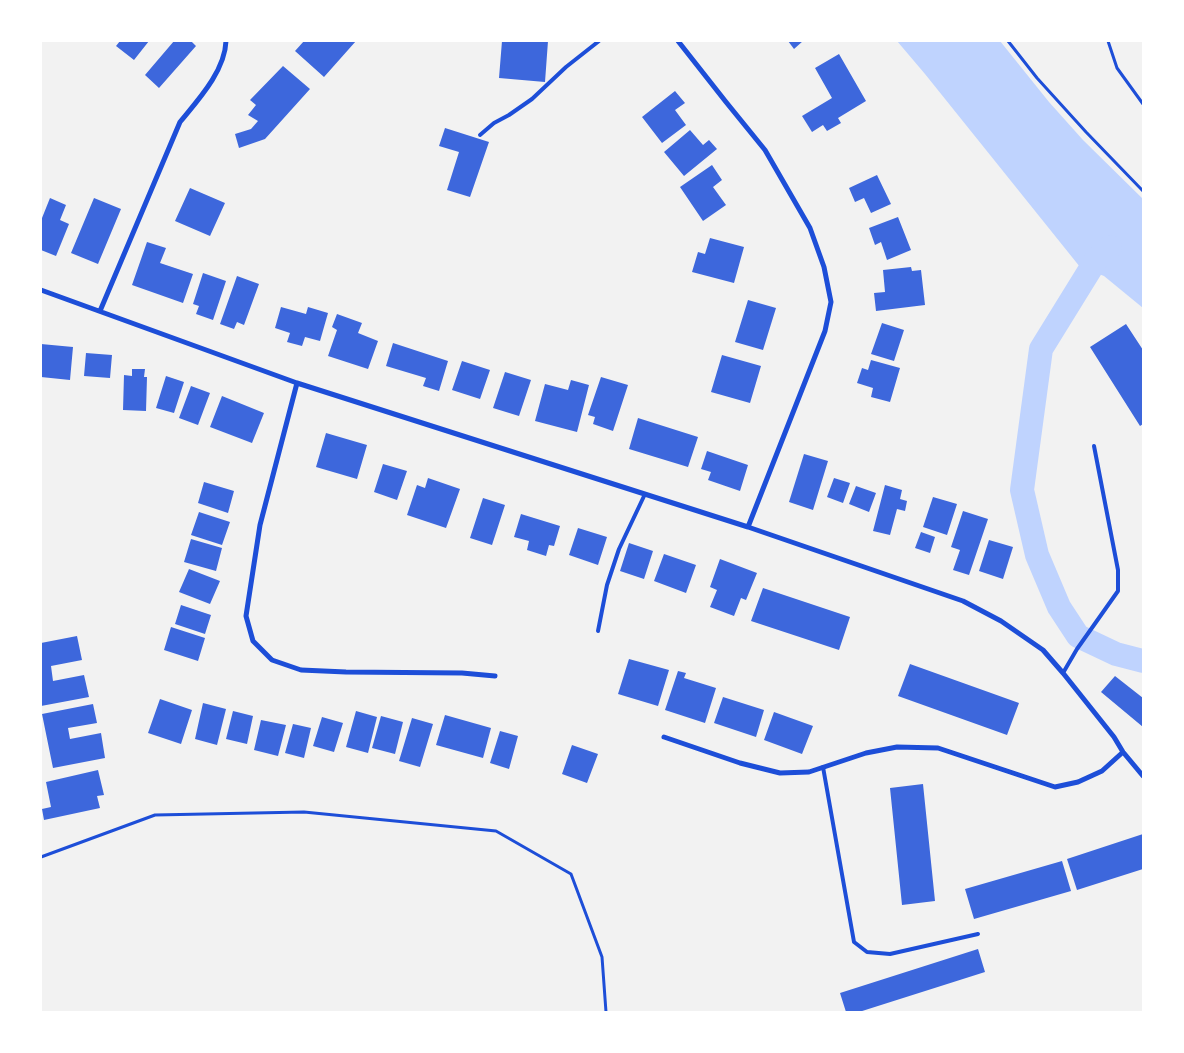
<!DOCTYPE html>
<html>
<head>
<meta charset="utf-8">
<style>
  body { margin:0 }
  #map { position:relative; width:1184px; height:1053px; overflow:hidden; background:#f2f2f2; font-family:"Roboto Serif",serif }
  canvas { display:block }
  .frame { position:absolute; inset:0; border:42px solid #fff; pointer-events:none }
</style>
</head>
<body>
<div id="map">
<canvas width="1184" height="1053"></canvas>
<div class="frame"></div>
</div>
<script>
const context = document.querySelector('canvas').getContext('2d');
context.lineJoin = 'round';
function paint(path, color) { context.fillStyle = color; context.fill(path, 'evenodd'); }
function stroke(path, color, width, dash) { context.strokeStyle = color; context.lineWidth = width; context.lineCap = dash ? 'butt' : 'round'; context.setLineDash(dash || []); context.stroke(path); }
const water = new Path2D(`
  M897,41H1000L1049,102L1083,140L1143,199V308L1104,276L1080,267L925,74Z`);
const canal = new Path2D(`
  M1110,247L1096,260L1041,349L1022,490L1037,555L1059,607L1078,636L1116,654L1143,661`);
const building = new Path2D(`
  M120,41H149L134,60L116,46Z
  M174,41H191L196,46L159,88L145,75Z
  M304,41H356L324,77L295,51Z
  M502,41H548L545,82L499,78Z
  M788,41H803L794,49Z
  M839,54L866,101L838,118L841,123L827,131L823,125L812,132L802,116L832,98L815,68Z
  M283,66L310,89L265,139L239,148L235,134L251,129L258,121L248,115L256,105L250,100Z
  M675,91L685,103L675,110L686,125L662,143L642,117Z
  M445,128L489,142L470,197L447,190L459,152L439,146Z
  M690,130L703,145L709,140L717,149L684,176L664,152Z
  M712,165L722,180L713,187L726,205L703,221L680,187Z
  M877,175L891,204L871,213L864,198L855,202L849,188Z
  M190,188L225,203L210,236L175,221Z
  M50,198L66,205L60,220L69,224L56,256L41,250V217L42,218Z
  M94,198L121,209L98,264L71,253Z
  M898,217L911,250L887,260L881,242L875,245L869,228Z
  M710,238L744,247L734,283L692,272L698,252L705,254Z
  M147,242L166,248L160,263L193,274L183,303L132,285Z
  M911,267L912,271L921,270L925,305L876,311L874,293L885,292L883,270Z
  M203,273L226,281L213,320L196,314L199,306L193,304Z
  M237,276L259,284L244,325L237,322L234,329L220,324Z
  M748,300L776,308L763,350L735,342Z
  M281,307L306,314L308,307L328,313L320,341L305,337L302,346L287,342L290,333L275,328Z
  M337,314L362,323L358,333L378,341L368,369L328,356L337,330L332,327Z
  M882,323L904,330L894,361L871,354Z
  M1126,324L1143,350V424L1140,426L1090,347Z
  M393,343L448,361L439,391L423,386L426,378L386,366Z
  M41,344L73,347L70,380L41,377Z
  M86,353L112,355L110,378L84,376Z
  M722,355L761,366L750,403L711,392Z
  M871,360L900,368L890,402L871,397L873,388L857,383L862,368L868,370Z
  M462,361L490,370L480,399L452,390Z
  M132,369H145L144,377H147L146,411L123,410L124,375L132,376Z
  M505,372L531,380L519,416L493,408Z
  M166,376L184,382L174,413L156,408Z
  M601,377L628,385L613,431L593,424L595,417L588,415Z
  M571,380L589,385L577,432L535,421L545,384L568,390Z
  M191,386L210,393L198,425L179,418Z
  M222,396L264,413L252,443L210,427Z
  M638,418L698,437L688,467L629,449Z
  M326,433L367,445L357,479L316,467Z
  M707,451L748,465L740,491L708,480L711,472L701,469Z
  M804,454L828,461L813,510L789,502Z
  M383,464L407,471L397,500L374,492Z
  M428,478L460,489L446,528L407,515L417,485L425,488Z
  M834,478L850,483L843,503L827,497Z
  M204,482L234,491L228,513L198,503Z
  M885,485L902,490L900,499L907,501L905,511L897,509L890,535L873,531Z
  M856,486L876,493L869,512L849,504Z
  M933,497L957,504L947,535L923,527Z
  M483,498L505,505L492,545L470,538Z
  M963,511L988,519L969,575L953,570L960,550L951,547Z
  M199,512L230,522L222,545L191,535Z
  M521,514L560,526L554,546L549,545L546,556L527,550L529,541L514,537Z
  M578,528L607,537L598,565L569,555Z
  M921,532L935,537L930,553L915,548Z
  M191,539L222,548L216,571L184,562Z
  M989,540L1013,547L1003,579L979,571Z
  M629,543L653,551L644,579L620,571Z
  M664,554L696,565L686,593L654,581Z
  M720,559L757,573L746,600L741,598L734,616L710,607L717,590L710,587Z
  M189,569L220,581L210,604L179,592Z
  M763,588L850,617L839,650L751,621Z
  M181,605L211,615L205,634L175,624Z
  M171,627L205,638L198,661L164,650Z
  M77,636L82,660L51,666L53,681L84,675L89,697L41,706V643Z
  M629,659L669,670L658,706L618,694Z
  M910,664L1019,703L1007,735L898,696Z
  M678,671L686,673L684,678L716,688L705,723L665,710Z
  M1115,676L1143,698V727L1101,692Z
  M723,697L764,710L756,737L714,723Z
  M160,699L192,710L181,744L148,733Z
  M203,703L226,709L217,745L195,739Z
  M93,704L97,723L68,728L70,739L101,733L105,758L53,768L42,714Z
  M233,711L253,716L247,744L226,739Z
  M356,711L377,717L368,753L346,747Z
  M774,712L813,726L802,754L764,740Z
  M445,715L491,728L483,758L436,745Z
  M381,716L403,722L395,754L372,748Z
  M322,717L343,723L334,752L313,746Z
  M412,718L433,724L420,767L399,761Z
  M261,720L286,725L278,756L254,750Z
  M293,724L311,728L304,758L285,753Z
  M500,731L518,736L509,769L490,763Z
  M572,745L598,754L587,783L562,774Z
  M98,770L104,795L97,796L100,808L44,820L42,809L51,807L46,782Z
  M923,784L935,901L902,905L890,788Z
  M1143,834V869L1077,890L1067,859Z
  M1062,861L1071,891L974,919L965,889Z
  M978,949L985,972L859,1012H846L840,993Z`);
const path = new Path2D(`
  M1008,41L1037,78L1086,132L1143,191
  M1108,41L1117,68L1143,104
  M41,857L155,815L304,812L496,831L571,874L602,957L606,1012`);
const service = new Path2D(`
  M480,135L494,123L509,115L532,99L566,67L599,41
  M598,631L607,585L619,549L645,494
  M1063,673L1077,649L1118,591V570L1094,446
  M823,767L854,942L867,952L890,954L978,934`);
const minor = new Path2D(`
  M678,41L726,102L765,150L810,228L824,267L831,302L825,331L748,527
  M41,290L297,383L748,527L963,601L1001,621L1043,650L1063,673L1114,737L1123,752L1143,776
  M100,311L180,122C198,100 225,71 226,41
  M297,383L260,525L246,616L253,641L272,660L301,670L346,672L462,673L495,676
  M664,737L740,763L780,773L809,772L866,753L897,747L938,748L1055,787L1078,782L1102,771L1123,752`);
paint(water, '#bfd3fe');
stroke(canal, '#bfd3fe', 24);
paint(building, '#3d67dc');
stroke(path, '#1d4ed8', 3);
stroke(service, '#1d4ed8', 4);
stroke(minor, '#1d4ed8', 5);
</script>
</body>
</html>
